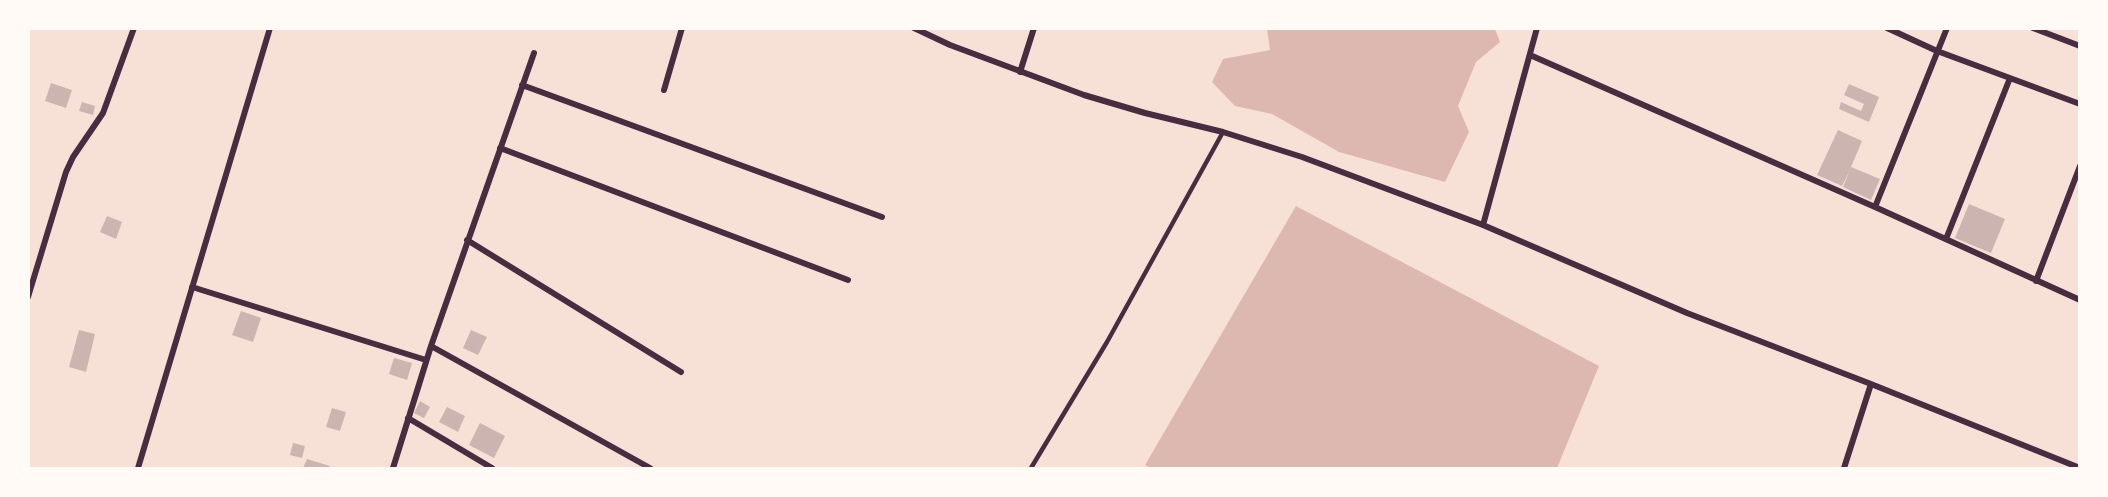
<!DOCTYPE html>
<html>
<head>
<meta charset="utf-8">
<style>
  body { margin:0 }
  #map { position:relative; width:2108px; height:497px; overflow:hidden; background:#f7e1d7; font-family:"Varela Round",sans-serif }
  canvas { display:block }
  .frame { position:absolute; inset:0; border:30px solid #fffaf5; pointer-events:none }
</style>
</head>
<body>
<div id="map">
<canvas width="2108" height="497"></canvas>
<div class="frame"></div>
</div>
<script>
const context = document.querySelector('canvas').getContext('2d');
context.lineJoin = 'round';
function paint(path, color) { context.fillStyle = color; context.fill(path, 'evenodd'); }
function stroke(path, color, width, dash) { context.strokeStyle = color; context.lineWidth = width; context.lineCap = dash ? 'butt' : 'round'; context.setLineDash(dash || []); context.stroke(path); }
const water = new Path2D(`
  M1267,29H1495L1500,42L1476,62L1458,106L1469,132L1445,182L1339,152L1272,114L1235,106L1212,82L1223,59L1270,50Z
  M1296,206L1599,366L1557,468H1151L1145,465Z`);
const building = new Path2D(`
  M51,83L72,90L66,108L45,101Z
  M1849,84L1879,97L1869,122L1839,109L1841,102L1861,111L1864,104L1844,95Z
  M82,102L95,106L93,115L79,111Z
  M1838,130L1862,141L1851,167L1880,179L1871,200L1843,187L1850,170L1842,186L1817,175Z
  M1969,204L2005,219L1991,253L1955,238Z
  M107,216L122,222L116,239L100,232Z
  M241,311L261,318L253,342L232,335Z
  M79,330L95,334L86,372L69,367Z
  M471,330L487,337L478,355L463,348Z
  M394,358L412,363L407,380L389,374Z
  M420,401L430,407L424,418L414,413Z
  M447,407L465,416L458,432L439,422Z
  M332,408L346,412L340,431L326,427Z
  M480,423L505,436L494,458L469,445Z
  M293,443L305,446L302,458L290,455Z
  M307,459L330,466L329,468H303Z`);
const service = new Path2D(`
  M1031,468L1107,342L1223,132`);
const minor = new Path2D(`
  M914,28L950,45L1084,95L1145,113L1223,132L1302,157L1483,225L1687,313L1871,384L2080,468
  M1887,28L1937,51L2080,104
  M2033,28L2080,46
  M1530,55L1875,207L2080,300
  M1020,72L1034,28
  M522,85L882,217
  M664,90L682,28
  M500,148L848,280
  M1875,207L1947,28
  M1483,225L1537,28
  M1946,239L2010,78
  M467,240L681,372
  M2036,281L2080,166
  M192,287L426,360
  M28,297L66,172L73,157L103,113L134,28
  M431,346L534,53
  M408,418L492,468
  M138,468L270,28
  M393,468L431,346L650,468
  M1844,468L1871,384`);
paint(water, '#dcb8b0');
paint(building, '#ccb4b1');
stroke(service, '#4a2c40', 4.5);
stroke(minor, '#4a2c40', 6);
</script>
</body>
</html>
